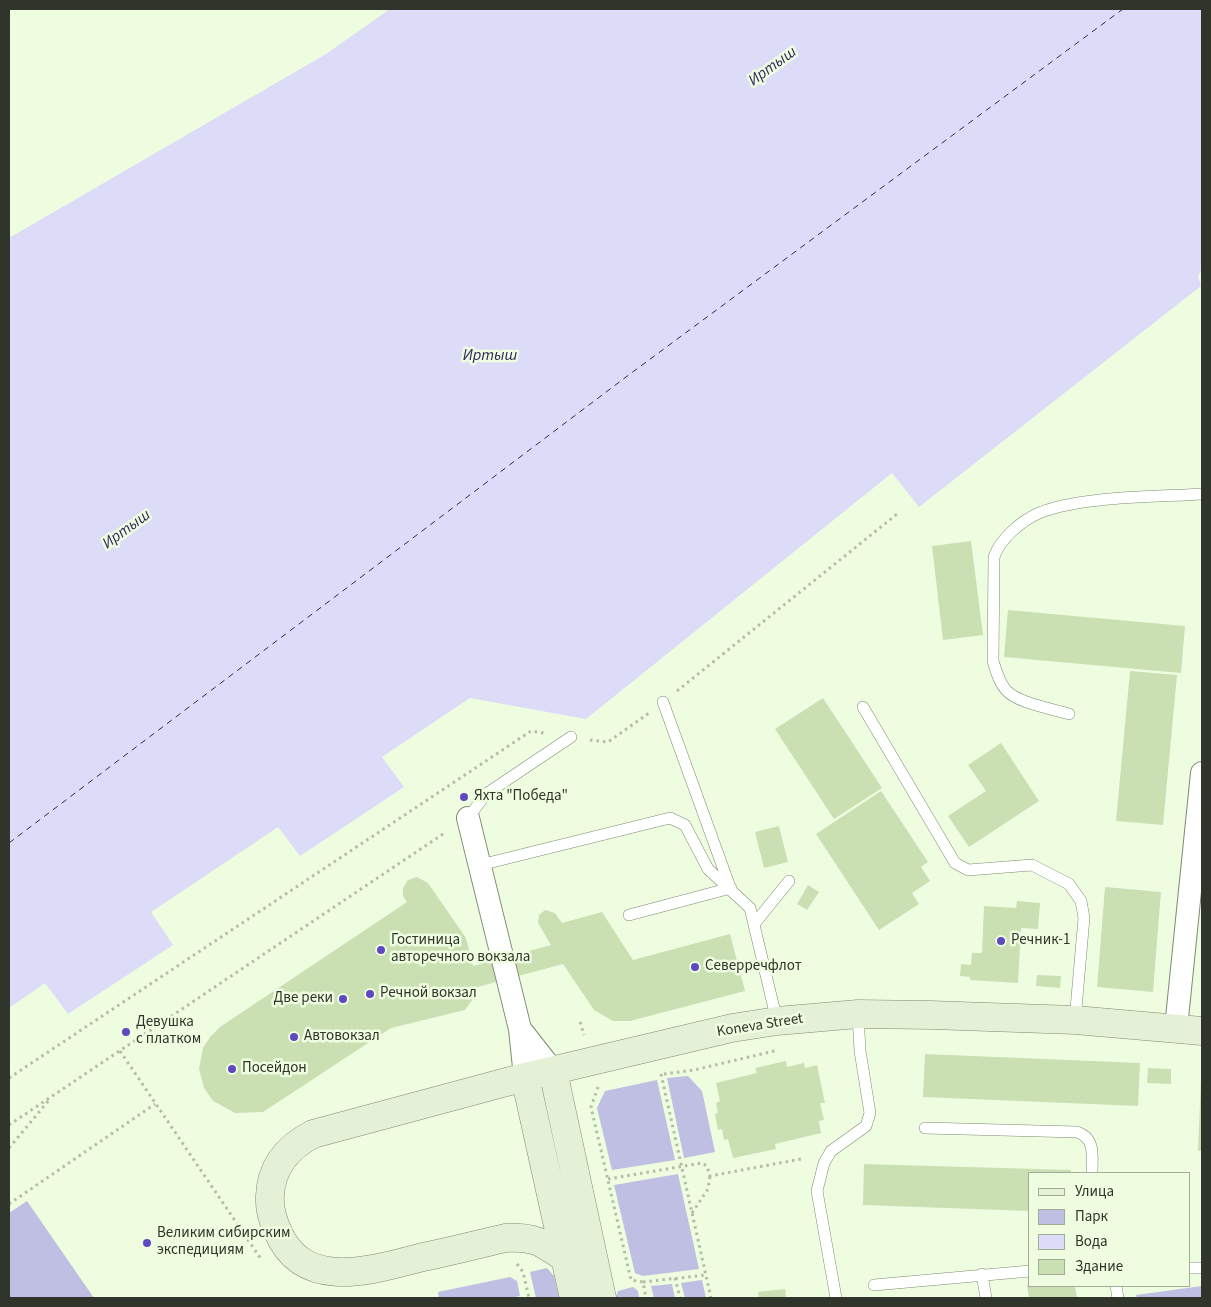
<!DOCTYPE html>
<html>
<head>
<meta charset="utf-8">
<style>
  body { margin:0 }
  #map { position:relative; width:1211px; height:1307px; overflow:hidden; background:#eefde0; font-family:"Source Sans 3",sans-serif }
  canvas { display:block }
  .frame { position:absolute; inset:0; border:10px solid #2f352a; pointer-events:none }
  .legend { position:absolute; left:1028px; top:1172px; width:162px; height:115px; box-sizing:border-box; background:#eefde0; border:1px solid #a2ad97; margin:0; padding:6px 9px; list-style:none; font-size:15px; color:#2f352a }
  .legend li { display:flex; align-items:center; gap:10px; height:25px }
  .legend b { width:25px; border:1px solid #a2ad97 }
</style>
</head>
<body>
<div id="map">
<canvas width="1211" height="1307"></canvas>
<div class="frame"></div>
<ul class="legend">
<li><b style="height:6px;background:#e5f1d6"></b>Улица</li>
<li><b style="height:14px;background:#bfbee3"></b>Парк</li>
<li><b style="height:14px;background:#dcdbf8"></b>Вода</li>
<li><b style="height:14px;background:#cae0b3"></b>Здание</li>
</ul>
</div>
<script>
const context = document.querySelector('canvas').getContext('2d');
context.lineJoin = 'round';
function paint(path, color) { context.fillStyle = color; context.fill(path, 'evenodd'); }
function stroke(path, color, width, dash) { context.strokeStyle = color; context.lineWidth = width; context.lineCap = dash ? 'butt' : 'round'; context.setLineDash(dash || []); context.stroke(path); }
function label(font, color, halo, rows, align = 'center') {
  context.font = font + ' "Source Sans 3",sans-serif'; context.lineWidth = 5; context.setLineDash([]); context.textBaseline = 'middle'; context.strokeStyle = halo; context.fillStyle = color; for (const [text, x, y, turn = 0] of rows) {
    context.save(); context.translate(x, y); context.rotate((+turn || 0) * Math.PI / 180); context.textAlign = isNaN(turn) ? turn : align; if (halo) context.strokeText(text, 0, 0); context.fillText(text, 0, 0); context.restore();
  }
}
const green = new Path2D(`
  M688,1076L702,1091L715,1152L684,1158L667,1078Z
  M657,1080L675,1160L612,1170L597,1108L605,1091Z
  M678,1174L699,1269L643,1276L635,1273L614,1185Z
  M27,1201L94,1298H9V1213Z
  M547,1268L554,1276L559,1298H536L530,1272Z
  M510,1277L517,1281L520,1296L509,1298H439L438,1292Z
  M702,1280L706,1298H685L681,1283Z
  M672,1284L675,1298H654L651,1286Z
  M1202,1286V1298H1137L1136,1295Z
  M633,1287L638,1291L639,1298H615L618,1291Z`);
const water = new Path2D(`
  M390,9H1202V269L1198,276L1201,286L919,507L892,473L586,719L470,698L382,757L404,787L300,856L278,827L151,912L173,945L68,1014L45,983L9,1008V238L326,54Z`);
const ferry = new Path2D(`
  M9,843L626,377L1123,9`);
const building = new Path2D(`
  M971,541L983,635L943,640L932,546Z
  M1008,610L1185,626L1181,673L1004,657Z
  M1130,671L1177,675L1163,825L1116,821Z
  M823,698L882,788L834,819L775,729Z
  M1001,743L1039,801L969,847L948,816L986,791L968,765Z
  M881,791L928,862L921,867L930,881L912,893L919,904L879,930L816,834Z
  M779,826L788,862L764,868L755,832Z
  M417,877L428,883L466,938L473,966L551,945L538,923L539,915L545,910L555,913L562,923L602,912L633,960L730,934L745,991L630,1021H613L594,1010L563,964L470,989L473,999L465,1010L391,1028L263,1112L235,1113L213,1101L204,1088L199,1069L203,1048L210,1037L220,1027L407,902L403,896V888L408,880Z
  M808,885L819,892L807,910L797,904Z
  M1105,887L1161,892L1153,992L1097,987Z
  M1017,901L1040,903L1038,929L1021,928L1018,983L970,980V977L960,976L961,964L971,965L972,953H982L984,906L1016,908Z
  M1037,975L1061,976L1060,988L1036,986Z
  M925,1054L1140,1063L1138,1106L923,1097Z
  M786,1061L787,1067L804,1063L805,1068L817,1065L825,1103H820L824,1120L819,1121L821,1133L775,1144L776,1149L733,1158L728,1139L724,1140L722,1129L718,1130L715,1114L718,1113L716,1103L720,1101L716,1083L757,1073L755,1068Z
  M1148,1068L1171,1069V1084L1147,1083Z
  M1201,1078H1202V1151H1198Z
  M864,1164L1071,1170V1173H1030V1211L863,1205Z
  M1027,1285L1075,1286L1077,1298H1029Z
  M785,1289L786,1298H759L758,1292Z`);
const path = new Path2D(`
  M677,691L897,514
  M590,740L608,742L649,713
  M580,1022L584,1035
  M120,1051L261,1259
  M661,1074L711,1298
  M664,1074L694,1070L778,1050
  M9,1078L531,731L544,733
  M598,1087L591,1107L631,1280L643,1282L646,1298
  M9,1125L446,832
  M9,1148L50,1099
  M608,1179L702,1163L707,1166L710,1176L801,1159
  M9,1204L155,1104
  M692,1213L708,1189L710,1176
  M517,1264L523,1272L529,1298
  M675,1278L680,1298
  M643,1282L706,1275`);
const lane = new Path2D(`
  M663,702L730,887
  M863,707L955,863L968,870L1032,865L1069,884L1081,901L1084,918L1075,1020
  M1069,714C1053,709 1017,703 1006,690C999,682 996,671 993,661L994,557C1000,539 1021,521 1039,513C1080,496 1157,497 1202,494
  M468,818L486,794L571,737
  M480,865L670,818L685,825L708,869L750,908L777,1021
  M629,915L731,888
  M755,923L789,881
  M925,1128L1077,1132C1096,1138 1092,1157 1092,1173
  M1190,1268H1202
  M982,1274L986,1298
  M874,1285L1030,1271
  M1116,1286L1118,1298
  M836,1298L817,1191L824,1163L831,1151L866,1126L870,1113L860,1051L858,1014`);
const street = new Path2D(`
  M468,818L520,1029L525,1077
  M1176,1028L1202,773
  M520,1029L553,1071`);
const secondary = new Path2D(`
  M553,1071L602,1298
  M525,1077L574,1298
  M566,1259C542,1242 534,1236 505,1238C476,1245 448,1252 419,1258C372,1270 304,1292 278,1232C273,1221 269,1208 270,1196C271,1167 288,1147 313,1134L525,1077L732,1028L777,1021L858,1014L931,1015L1075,1020L1202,1031`);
const markers = [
  [464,797,5,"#5f48c0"],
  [1001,941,5,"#5f48c0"],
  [381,950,5,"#5f48c0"],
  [695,967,5,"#5f48c0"],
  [370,994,5,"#5f48c0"],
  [343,999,5,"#5f48c0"],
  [126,1032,5,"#5f48c0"],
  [294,1037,5,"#5f48c0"],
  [232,1069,5,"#5f48c0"],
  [147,1243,5,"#5f48c0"]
];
const poiNames = [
  ["Яхта \"Победа\"",474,797],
  ["Гостиница",391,941],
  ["авторечного вокзала",391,958],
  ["Речник-1",1011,941],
  ["Северречфлот",705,967],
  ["Речной вокзал",380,994],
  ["Две реки",333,999,"right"],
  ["Девушка",136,1023],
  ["с платком",136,1040],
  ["Автовокзал",304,1037],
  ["Посейдон",242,1069],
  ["Великим сибирским",157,1234],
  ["экспедициям",157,1251]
];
const streetNames = [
  ["Koneva Street",760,1026,-9]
];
const waterNames = [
  ["Иртыш",773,67,-36],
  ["Иртыш",490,356],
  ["Иртыш",127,530,-36]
];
paint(green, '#bfbee3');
paint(water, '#dcdbf8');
stroke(ferry, '#30275f', 1, [6, 5]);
paint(building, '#cae0b3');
stroke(lane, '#7e8b71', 12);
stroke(street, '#7e8b71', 24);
stroke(secondary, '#7e8b71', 29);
stroke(path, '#b1bda5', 3, [2.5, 4]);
stroke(lane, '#fff', 11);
stroke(street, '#fff', 22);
stroke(secondary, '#e5f1d6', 28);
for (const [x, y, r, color] of markers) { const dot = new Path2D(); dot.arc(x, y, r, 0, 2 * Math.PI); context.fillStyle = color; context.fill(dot); stroke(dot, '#eefde0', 2); }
label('15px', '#2f352a', '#eefde0', poiNames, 'left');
label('15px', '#2f352a', '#eefde0', streetNames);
label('italic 16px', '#30275f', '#eefde0', waterNames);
</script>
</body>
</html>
